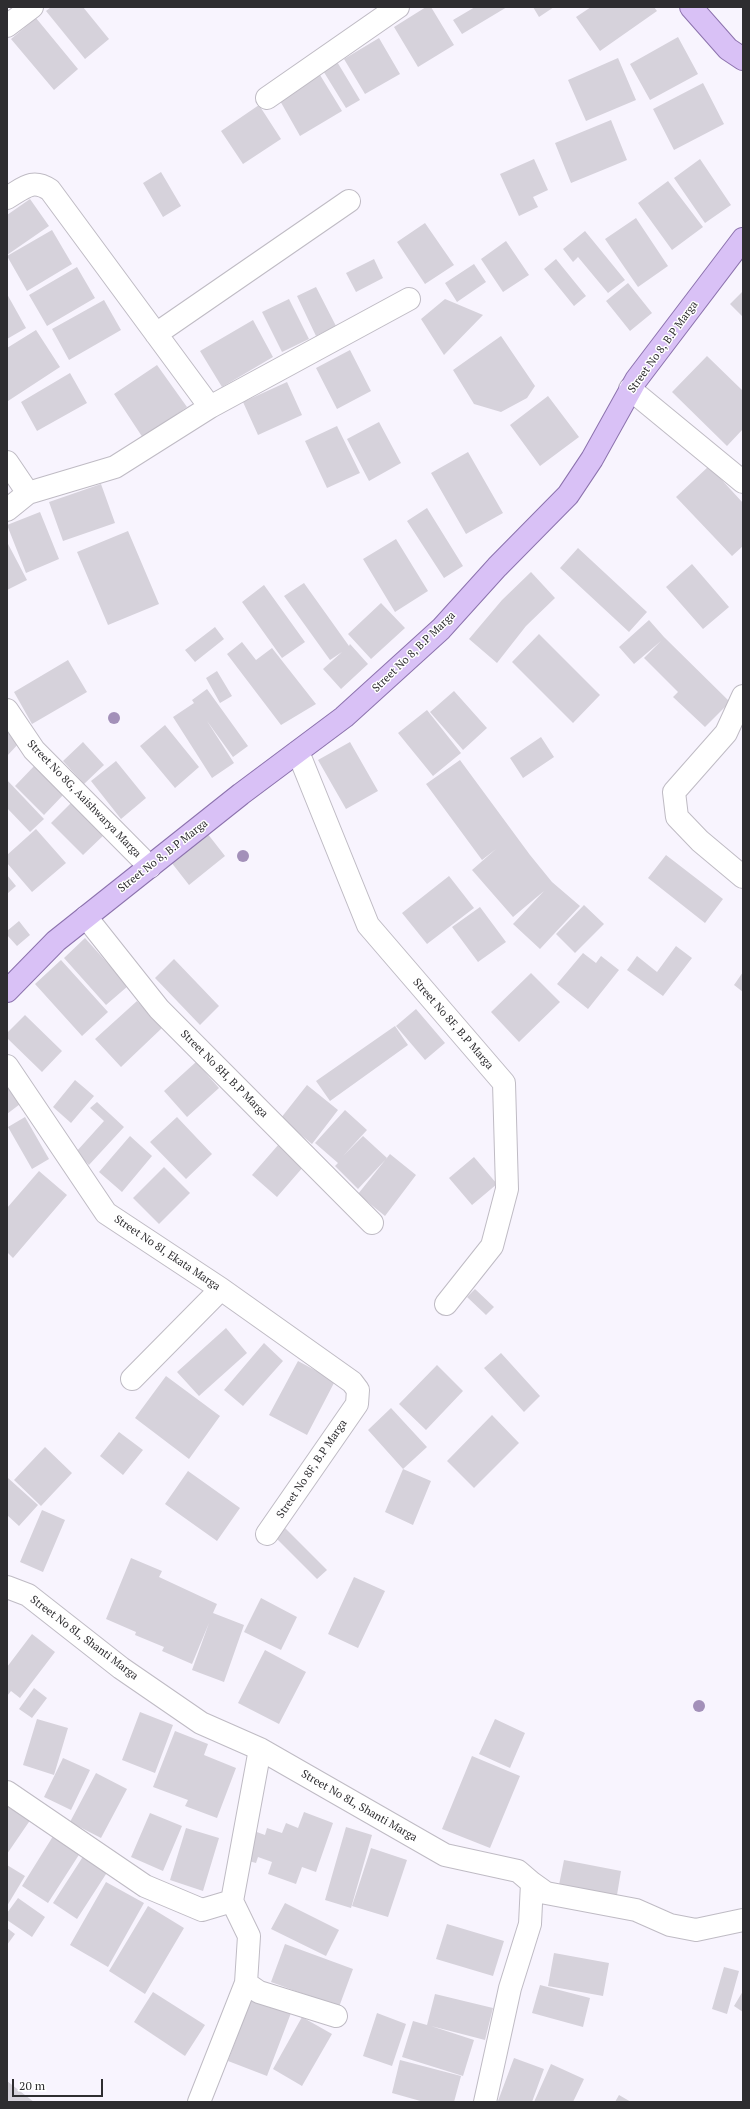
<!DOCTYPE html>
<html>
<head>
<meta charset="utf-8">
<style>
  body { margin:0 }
  #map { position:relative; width:750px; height:2109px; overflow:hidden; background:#f8f4fe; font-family:"PT Serif",serif }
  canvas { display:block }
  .frame { position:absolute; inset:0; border:8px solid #2e2d30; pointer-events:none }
  .scale { position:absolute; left:12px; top:2079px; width:91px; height:18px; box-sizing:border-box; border:2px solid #2e2d30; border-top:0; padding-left:5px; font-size:12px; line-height:14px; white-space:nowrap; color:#2e2d30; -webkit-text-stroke:3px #fff; paint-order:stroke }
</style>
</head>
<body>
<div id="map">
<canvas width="750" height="2109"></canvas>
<div class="frame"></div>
<div class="scale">20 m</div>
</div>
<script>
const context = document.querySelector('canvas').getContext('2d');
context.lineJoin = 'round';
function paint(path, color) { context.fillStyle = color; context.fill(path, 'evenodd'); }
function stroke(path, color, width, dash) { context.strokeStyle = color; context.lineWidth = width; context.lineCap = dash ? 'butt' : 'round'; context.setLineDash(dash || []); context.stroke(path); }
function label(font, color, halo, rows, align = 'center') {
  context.font = font + ' "PT Serif",serif'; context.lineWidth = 3; context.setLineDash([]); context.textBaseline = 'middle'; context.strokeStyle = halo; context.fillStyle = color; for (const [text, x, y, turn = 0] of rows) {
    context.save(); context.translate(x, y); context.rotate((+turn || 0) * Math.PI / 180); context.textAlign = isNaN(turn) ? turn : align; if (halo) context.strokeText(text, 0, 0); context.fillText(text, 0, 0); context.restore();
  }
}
const building = new Path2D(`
  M51,7H83L109,39L85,59L46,11Z
  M426,7H431L454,45L418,67L394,27Z
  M475,7H507L462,34L453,20Z
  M533,7H554L539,17Z
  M591,7H654L657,11L600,51L576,17Z
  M36,18L78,69L54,90L11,39Z
  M678,37L698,74L650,100L630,64Z
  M379,38L400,74L365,94L344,59Z
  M618,58L636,100L586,121L568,80Z
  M336,60L360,100L346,108L322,69Z
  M320,75L342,111L300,136L279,99Z
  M703,83L724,124L674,150L653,109Z
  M259,105L281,139L243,164L221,131Z
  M611,120L627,160L571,183L555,143Z
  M534,159L548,190L533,197L538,207L519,216L500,174Z
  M700,159L731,205L705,223L674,178Z
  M161,172L181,206L163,217L143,183Z
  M668,181L703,227L672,250L638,203Z
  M30,199L49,226L7,255V215Z
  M636,218L668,266L638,287L605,239Z
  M425,223L454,265L425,284L397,242Z
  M52,230L72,264L27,291L7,256Z
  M585,231L625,280L608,293L578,257L573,262L563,249Z
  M506,241L529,275L503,292L481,259Z
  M374,259L383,278L356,292L346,273Z
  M556,259L586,296L574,306L544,269Z
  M474,264L486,282L457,302L445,283Z
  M77,267L95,298L47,326L29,295Z
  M628,283L652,313L630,331L606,301Z
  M316,287L336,326L316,336L297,296Z
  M743,291V317L730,304Z
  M7,294L26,328L7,339Z
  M289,299L309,339L282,352L262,312Z
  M445,299L483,315L444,355L421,319Z
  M104,300L121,330L69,360L52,329Z
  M253,320L273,357L222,387L200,351Z
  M36,330L60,367L8,401L7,348Z
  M501,336L535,386L527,398L501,412L474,404L453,370Z
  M350,350L371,391L337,409L316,368Z
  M707,356L743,391V429L727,446L672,392Z
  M157,365L187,407L143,438L114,394Z
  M70,373L87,403L37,431L21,402Z
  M287,382L302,415L258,435L243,402Z
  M548,396L579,437L540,466L510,425Z
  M379,422L401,463L369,481L347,439Z
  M337,426L360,473L327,488L305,441Z
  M468,452L503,513L466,534L431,473Z
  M709,466L743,503V546L732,556L676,497Z
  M101,484L115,523L63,541L49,502Z
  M427,508L463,566L444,578L407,521Z
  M40,512L59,559L26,573L7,525Z
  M128,531L159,604L108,625L77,552Z
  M396,539L428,591L395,612L363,559Z
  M7,542L27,580L7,590Z
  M578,548L647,612L629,632L560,568Z
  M692,564L729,607L703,629L666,587Z
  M531,572L555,598L526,626L520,620L526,626L497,663L469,639L502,600Z
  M304,583L349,646L350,644L368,664L341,689L323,669L342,652L330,660L284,596Z
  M264,585L305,642L282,658L242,602Z
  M381,603L405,628L371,659L348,634Z
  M649,620L664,637L730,702L705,727L673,697L678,692L644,658L661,641L634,664L619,647Z
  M215,627L224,639L195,662L185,650Z
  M539,634L600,695L573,723L512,662Z
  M242,642L256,660L272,648L316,704L281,725L227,654Z
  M68,660L87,692L32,724L14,692Z
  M217,671L232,696L220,703L206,678Z
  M207,689L248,746L233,757L207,721L234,763L212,778L173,717L194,703L192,700Z
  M454,691L487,728L463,750L430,712Z
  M427,710L461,753L433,776L398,733Z
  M165,725L199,767L175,788L140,746Z
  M7,729L20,742L7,756Z
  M541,737L554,757L523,778L510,758Z
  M83,742L104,765L84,784L63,761Z
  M350,742L378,791L346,809L318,760Z
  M460,760L530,855L552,882L580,906L540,949L513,924L544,891L513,917L472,870L496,849L482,860L426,784Z
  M116,761L146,798L121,819L91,781Z
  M37,763L66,792L44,815L15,786Z
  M7,780L44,819L30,832L7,808Z
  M74,800L106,833L83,855L51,823Z
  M36,829L66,863L32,892L7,863V855Z
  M207,833L225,856L189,885L171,862Z
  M666,855L723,899L705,923L648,878Z
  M7,875L16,886L7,894Z
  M449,876L474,908L427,944L402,913Z
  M584,905L604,924L575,953L556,934Z
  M480,907L506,942L478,962L452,927Z
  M19,921L30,935L17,946L7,935V931Z
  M85,938L128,986L106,1005L64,958Z
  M676,946L692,958L663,996L627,970L637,956L657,972Z
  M583,953L596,963L601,956L619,970L588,1009L557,984Z
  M174,959L219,1006L200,1025L155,978Z
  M61,960L108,1012L82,1036L35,984Z
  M743,972V992L734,985Z
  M531,973L560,1002L519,1042L491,1012Z
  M137,1001L162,1028L121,1067L95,1039Z
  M416,1009L445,1043L425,1060L396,1026Z
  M25,1015L62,1051L42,1072L7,1038V1033Z
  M395,1026L408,1045L330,1101L316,1081Z
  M196,1062L219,1088L187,1117L164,1091Z
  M7,1078L24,1101L7,1114Z
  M75,1080L94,1096L71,1123L53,1107Z
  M307,1085L338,1110L312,1144L281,1118Z
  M97,1102L124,1127L89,1165L76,1152L104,1121L90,1108Z
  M345,1110L367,1130L343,1156L363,1136L387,1158L358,1189L335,1166L338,1163L315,1143Z
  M25,1117L49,1159L32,1169L8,1127Z
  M177,1117L212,1154L186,1179L150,1142Z
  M130,1136L152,1156L122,1192L99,1172Z
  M279,1144L304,1166L277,1197L252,1175Z
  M390,1154L416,1175L385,1216L358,1194Z
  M474,1157L497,1184L472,1205L449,1178Z
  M164,1167L190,1193L159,1224L133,1198Z
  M39,1171L67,1195L13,1258L7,1252V1208Z
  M475,1289L494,1307L486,1315L467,1297Z
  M226,1328L247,1353L199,1396L177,1372Z
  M264,1343L283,1361L243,1406L224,1390Z
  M501,1353L540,1396L524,1412L484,1368Z
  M298,1361L335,1381L307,1435L269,1415Z
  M437,1365L463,1391L426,1430L399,1404Z
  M166,1376L220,1416L189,1459L135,1418Z
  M391,1408L427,1447L403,1469L368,1430Z
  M492,1415L519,1443L474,1488L447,1461Z
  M119,1432L143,1450L123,1475L100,1456Z
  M45,1447L72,1473L41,1506L14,1480Z
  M403,1469L431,1481L413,1525L385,1512Z
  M188,1471L240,1508L217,1541L165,1504Z
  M8,1478L38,1505L19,1526L7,1515Z
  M42,1510L65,1520L43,1572L20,1562Z
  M285,1528L327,1570L317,1579L276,1538Z
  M131,1558L162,1571L159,1577L217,1604L213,1613L244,1625L224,1682L192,1670L209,1623L192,1664L162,1651L164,1647L135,1635L136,1632L106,1619Z
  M354,1577L385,1591L358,1648L328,1634Z
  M261,1598L297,1617L281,1650L244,1632Z
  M32,1634L55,1652L20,1698L11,1691L7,1696V1667Z
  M265,1650L306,1672L279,1724L238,1703Z
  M34,1688L47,1698L32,1718L19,1709Z
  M140,1712L173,1725L155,1773L122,1760Z
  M37,1719L68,1728L54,1775L23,1765Z
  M495,1719L525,1733L510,1768L479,1754Z
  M175,1731L208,1744L204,1755L236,1768L217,1818L185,1806L188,1800L153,1787Z
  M472,1756L520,1776L490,1848L442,1829Z
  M63,1758L90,1770L71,1810L44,1797Z
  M96,1773L127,1789L101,1838L70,1822Z
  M7,1798L33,1816L7,1854Z
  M304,1812L333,1823L316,1872L302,1867L296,1884L268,1874L272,1862L258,1857L256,1863L245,1860L254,1831L265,1835L267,1828L282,1833L286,1823L298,1828Z
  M150,1813L182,1826L163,1871L131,1857Z
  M346,1827L372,1835L351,1908L325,1900Z
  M186,1828L219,1838L203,1891L170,1880Z
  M55,1833L82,1850L48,1903L22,1886Z
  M371,1848L407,1860L388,1917L352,1906Z
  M84,1855L108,1871L77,1919L53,1903Z
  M564,1860L621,1871L616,1901L558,1890Z
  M7,1865L25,1876L7,1906Z
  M106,1882L144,1903L108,1967L70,1945Z
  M18,1898L45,1917L32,1937L7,1920V1913Z
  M285,1903L339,1930L326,1956L271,1929Z
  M148,1906L184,1928L145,1994L109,1971Z
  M447,1924L504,1941L493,1976L436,1959Z
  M7,1928L15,1934L7,1945Z
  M285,1944L353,1969L339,2007L271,1982Z
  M554,1953L609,1963L603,1996L548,1986Z
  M724,1967L739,1971L727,2014L712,2009Z
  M540,1985L590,1998L583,2027L532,2013Z
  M743,1991V2012L734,2006Z
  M153,1992L205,2025L185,2056L134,2022Z
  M435,1994L493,2008L485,2040L431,2026L474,2040L463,2076L402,2057L413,2021L427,2025Z
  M252,1997L291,2013L267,2076L228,2061Z
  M377,2013L406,2024L392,2066L363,2056Z
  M302,2017L332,2034L302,2086L273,2069Z
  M514,2058L544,2069L532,2102L498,2101Z
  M400,2060L461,2076L454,2102H424L392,2093Z
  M551,2064L584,2079L573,2102H534Z
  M7,2081L34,2102H7Z
  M619,2095L631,2102H615Z`);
const minor = new Path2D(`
  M7,26L32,7
  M267,98L398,7
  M7,198C24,188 32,178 50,190L210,407
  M156,334L349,201
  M630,389L743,482
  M7,462L28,493L7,510
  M28,493L115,467L210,407L409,299
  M743,696L726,733L674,792L677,817L700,841L743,877
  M7,710L34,750L150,867
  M298,752L368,925L504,1083L507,1189L492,1246L446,1304
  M86,917L159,1009L372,1223
  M7,1066L106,1213L221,1289L352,1382L358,1390L357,1404L267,1534
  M132,1379L221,1289
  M7,1587L28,1595L121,1668L201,1723L260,1749L445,1855L518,1871L532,1883L530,1924L510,1988L485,2102
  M260,1749L232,1901L249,1936L246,1983L259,1992L336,2016
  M7,1792L145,1886L202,1910L232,1901
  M532,1883L546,1893L636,1910L670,1925L696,1930L743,1920
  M199,2102L246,1983`);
const major = new Path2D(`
  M691,7L728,49L743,59
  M7,991L56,941L241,794L344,717L441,629L497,567L568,495L592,459L636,380L743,239`);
const trees = [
  [114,718],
  [243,856],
  [699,1706]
];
const streetNames = [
  ["Street No 8, B.P Marga",663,347,-54],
  ["Street No 8, B.P Marga",414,652,-44],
  ["Street No 8G, Aaishwarya Marga",84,799,46],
  ["Street No 8, B.P Marga",163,856,-38],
  ["Street No 8F, B.P Marga",453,1024,49],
  ["Street No 8H, B.P Marga",224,1074,45],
  ["Street No 8I, Ekata Marga",167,1253,34],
  ["Street No 8F, B.P Marga",312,1469,-56],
  ["Street No 8L, Shanti Marga",84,1638,37],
  ["Street No 8L, Shanti Marga",359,1806,30]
];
paint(building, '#d6d2db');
stroke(minor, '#bfbbc4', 24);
stroke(major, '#8c72ad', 24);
stroke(minor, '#fff', 22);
stroke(major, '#d9c1f6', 22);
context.fillStyle = '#a390b9';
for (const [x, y] of trees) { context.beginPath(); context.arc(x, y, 6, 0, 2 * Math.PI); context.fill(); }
label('11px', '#2e2d30', '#fff', streetNames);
</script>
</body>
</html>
